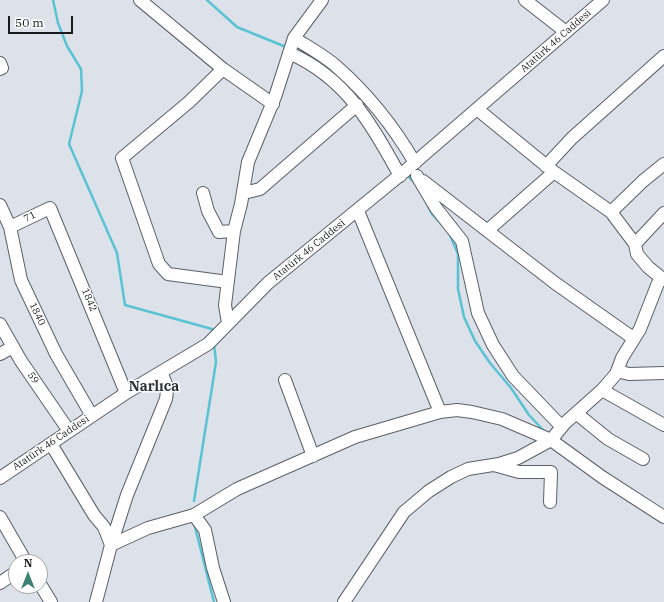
<!DOCTYPE html>
<html>
<head>
<meta charset="utf-8">
<style>
  body { margin:0 }
  #map { position:relative; width:664px; height:602px; overflow:hidden; background:#dde1ea; font-family:"IBM Plex Serif",serif }
  canvas { display:block }
  .north { position:absolute; left:8px; top:554px; width:40px; height:40px; box-sizing:border-box; background:#fff; border:1px solid #a3a4a5; border-radius:50%; rotate:0deg; font-size:11px; font-weight:700; line-height:16px; text-align:center; color:#1a1b1e }
  .north::after { content:''; display:block; margin:auto; width:14px; height:18px; background:#3d8174; clip-path:polygon(50% 0,100% 100%,50% 72%,0 100%) }
  .scale { position:absolute; left:8px; top:16px; width:65px; height:18px; box-sizing:border-box; border:2px solid #1a1b1e; border-top:0; padding-left:5px; font-size:12px; line-height:14px; white-space:nowrap; color:#1a1b1e; -webkit-text-stroke:3px #fff; paint-order:stroke }
</style>
</head>
<body>
<div id="map">
<canvas width="664" height="602"></canvas>
<div class="north">N</div>
<div class="scale">50 m</div>
</div>
<script>
const context = document.querySelector('canvas').getContext('2d');
context.lineJoin = 'round';
function stroke(path, color, width, dash) { context.strokeStyle = color; context.lineWidth = width; context.lineCap = dash ? 'butt' : 'round'; context.setLineDash(dash || []); context.stroke(path); }
function label(font, color, halo, rows, align = 'center') {
  context.font = font + ' "IBM Plex Serif",serif'; context.lineWidth = 3; context.setLineDash([]); context.textBaseline = 'middle'; context.strokeStyle = halo; context.fillStyle = color; for (const [text, x, y, turn = 0] of rows) {
    context.save(); context.translate(x, y); context.rotate((+turn || 0) * Math.PI / 180); context.textAlign = isNaN(turn) ? turn : align; if (halo) context.strokeText(text, 0, 0); context.fillText(text, 0, 0); context.restore();
  }
}
const stream = new Path2D(`
  M53,0L58,23L67,46L81,69L82,91L69,144L117,253L125,305L212,329V335
  M207,0L237,27L286,47
  M362,104L385,138
  M407,175L416,184
  M428,206L432,214L443,226
  M449,233L458,254V289L464,317L475,341L490,363L511,388L529,415L544,431
  M194,501L216,362L214,344
  M194,523L214,602`);
const minor = new Path2D(`
  M140,0L223,69L273,104
  M525,0L566,32
  M294,38C308,47 325,56 337,67C369,95 394,127 415,163
  M289,53C345,77 372,124 400,176
  M0,63L2,68L0,69
  M223,69L189,102L122,158L159,264L168,274L228,282
  M477,109L554,172L611,212L635,244L637,254L648,267L664,280
  M546,166L572,138L664,56
  M417,176L436,208L462,241L478,313L493,345L513,376L562,427
  M423,181L555,283L633,338
  M203,193L208,211L219,232L234,231
  M244,193L260,189L357,105
  M0,205L10,227L21,280L56,354L92,416
  M611,212L643,181L664,164
  M10,227L50,208L126,393
  M488,230L554,172
  M635,244L664,213
  M228,323L225,305L234,231L241,204L248,162L275,97L294,38L322,0
  M0,324L21,361L69,431
  M0,354L13,347
  M617,371L629,374L664,373
  M285,380L313,456
  M602,390L664,425
  M440,412L457,410L472,412L502,419L551,440L602,477L664,517
  M576,413L608,439L643,459
  M51,444L94,515L104,527L111,545L148,528L194,515L237,489L355,437L440,412L358,211
  M494,465L519,472H551L550,502
  M0,478L126,393L208,344L268,283L405,171L603,0
  M194,515L205,530L213,568L224,602
  M0,517L26,562
  M0,583L16,572
  M40,584L51,602
  M96,602L111,545L127,495L166,399C168,388 166,382 161,373
  M344,602L404,512L429,491L451,477L468,469L499,464L518,458L551,440L565,423L602,390L616,374L622,358L640,329L660,278`);
const streetNames = [
  ["Atatürk 46 Caddesi",556,41,-41],
  ["71",30,217,-26],
  ["Atatürk 46 Caddesi",309,250,-39],
  ["1842",89,300,67],
  ["1840",37,314,64],
  ["59",33,378,56],
  ["Atatürk 46 Caddesi",51,443,-34]
];
const districtNames = [
  ["Narlıca",154,387]
];
stroke(stream, '#59c3d4', 2.5);
stroke(minor, '#5b5f67', 14);
stroke(minor, '#fff', 12);
label('10px', '#1a1b1e', '#fff', streetNames);
label('bold 14px', '#2f3239', '#fff', districtNames);
</script>
</body>
</html>
